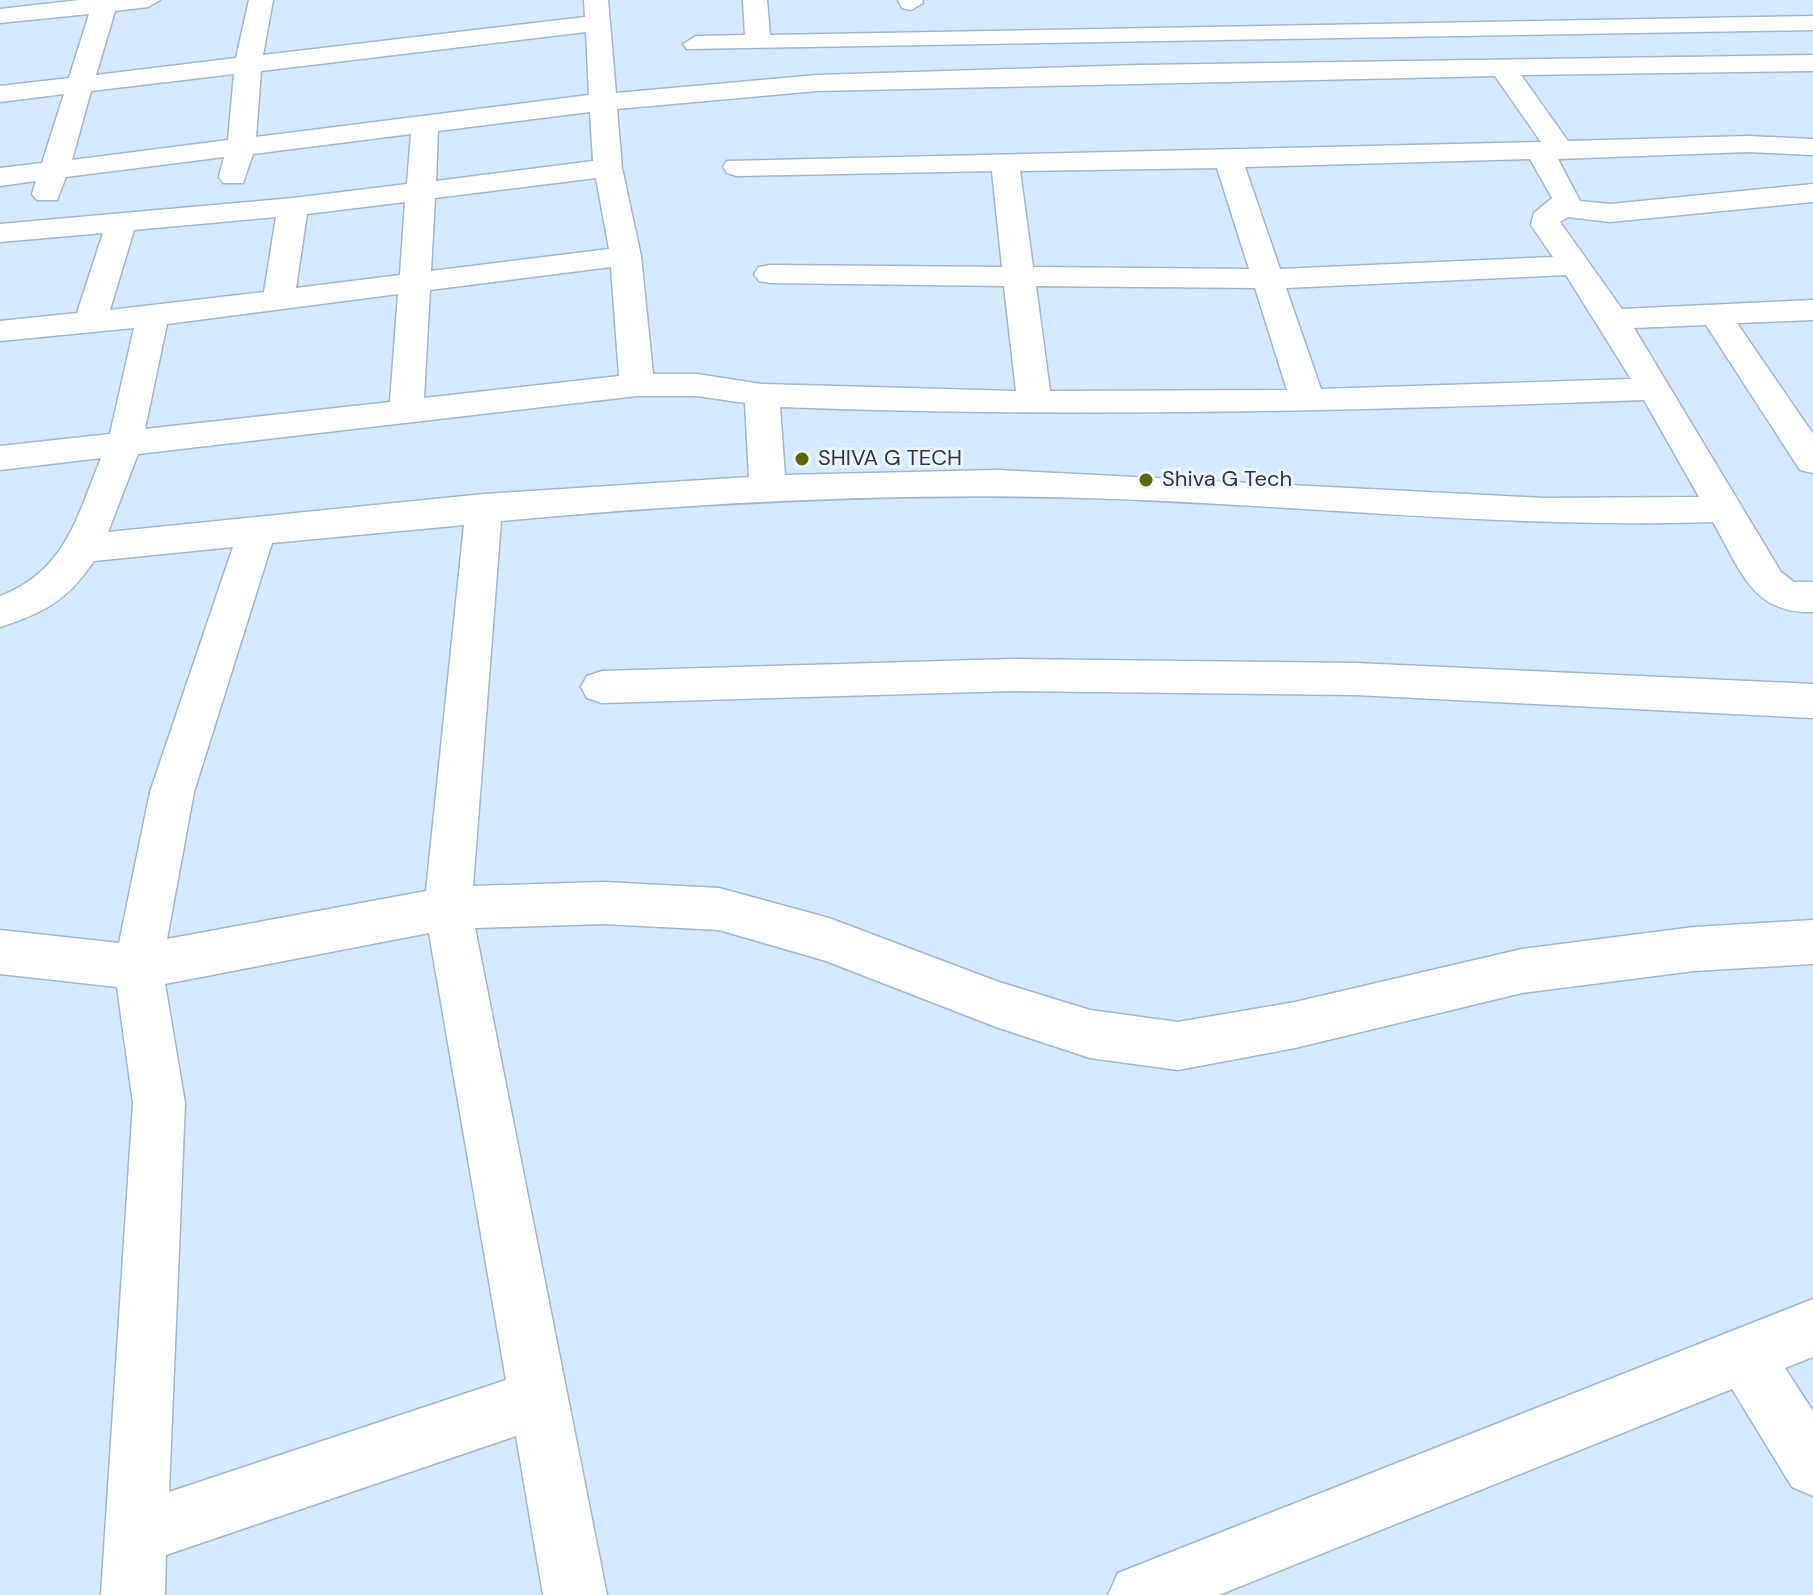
<!DOCTYPE html>
<html>
<head>
<meta charset="utf-8">
<style>
  body { margin:0 }
  canvas { display:block; background:#d3eafe }
</style>
</head>
<body>
<canvas width="1813" height="1595"></canvas>
<script>
const context = document.querySelector('canvas').getContext('2d');
context.lineJoin = 'round';
function stroke(path, color, width, dash) { context.strokeStyle = color; context.lineWidth = width; context.lineCap = dash ? 'butt' : 'round'; context.setLineDash(dash || []); context.stroke(path); }
function paint(path, color) { context.fillStyle = color; context.fill(path, 'evenodd'); }
function label(font, color, halo, rows, align = 'center') {
  context.font = font + ' "DM Sans",sans-serif'; context.lineWidth = 6; context.setLineDash([]); context.textBaseline = 'middle'; context.strokeStyle = halo; context.fillStyle = color; for (const [text, x, y, turn = 0] of rows) {
    context.save(); context.translate(x, y); context.rotate((+turn || 0) * Math.PI / 180); context.textAlign = isNaN(turn) ? turn : align; if (halo) context.strokeText(text, 0, 0); context.fillText(text, 0, 0); context.restore();
  }
}
const street = new Path2D(`
  M80,0H160L148,7L115,11L96,75L236,58L249,0H273L263,55L585,17L584,0H608L616,93L817,75L1139,65L1813,55V71L1521,75L1568,141L1748,136L1813,139V155L1748,152L1558,159L1580,201L1610,204L1813,184V202L1610,222L1568,217L1560,222L1622,309L1813,300V320L1737,323L1813,434V473L1800,470L1706,325L1634,328L1781,572L1794,582H1813V612C1751,614 1740,568 1713,522C1503,529 1296,504 1086,498C891,492 696,503 501,521L473,886L604,882L719,888L829,918L996,981L1090,1010L1178,1022L1295,1002L1522,949L1694,927L1813,920V964L1694,971L1522,993L1295,1048L1178,1070L1090,1058L996,1027L826,961L719,930L604,924L475,928L607,1595H543L516,1436L166,1555L165,1595H101L133,1103L117,987L0,974V930L119,943L150,792L233,547L94,561C68,600 44,613 0,627V596C65,572 77,517 101,458L0,470V446L110,434L134,328L0,341V321L77,313L103,233L0,242V224L293,198L407,184L411,134L253,154L243,183H223L219,177L224,157L66,177L57,200H37L32,194L36,181L0,186V168L42,163L64,94L0,102V86L69,78L89,14L0,23V9ZM586,32L589,95L256,137L261,71ZM234,74L228,140L72,160L91,91ZM1495,76L1541,142L727,161L723,167L727,173L737,176L992,171L1002,267L770,265L759,267L754,274L759,281L770,283L1004,286L1016,391L762,384L697,374H653L641,256L622,168L617,109L817,91ZM590,112L593,161L436,181L438,131ZM1530,159L1552,198L1534,213L1531,225L1553,257L1280,269L1245,167ZM1217,168L1249,269L1033,267L1020,171ZM596,178L609,249L431,271L435,198ZM405,202L400,275L296,288L307,214ZM276,217L264,292L110,310L134,230ZM611,267L619,376L424,398L430,290ZM1566,275L1631,379L1321,389L1286,288ZM1036,286L1255,288L1287,390L1050,391ZM398,294L390,402L145,429L167,324ZM637,396H697L745,403L749,477L484,494L108,532L138,454ZM1644,400L1699,497L1544,498L998,470L785,475L780,407C1068,418 1355,411 1644,400ZM464,525L426,891L167,939L194,792L272,543ZM429,933L506,1380L169,1492L185,1103L165,984Z
  M743,0H767L770,35L1813,16V30L687,49L683,44L696,36L745,35Z
  M898,0H922L923,3L911,10L902,8Z
  M1012,659L1356,663L1813,684V718L1356,695L1012,691L602,703L587,698L581,687L587,676L602,671Z
  M1813,1299V1357L1785,1368L1813,1411V1496L1792,1487L1732,1389L1219,1595H1108L1118,1573Z`);
const markers = [
  [802,459,8,"#5e6400"],
  [1146,480,8,"#5e6400"]
];
const poiNames = [
  ["SHIVA G TECH",818,459],
  ["Shiva G Tech",1162,480]
];
stroke(street, '#a1b7cb', 3);
paint(street, '#fff');
for (const [x, y, r, color] of markers) { const dot = new Path2D(); dot.arc(x, y, r, 0, 2 * Math.PI); context.fillStyle = color; context.fill(dot); stroke(dot, '#ecf5fd', 3); }
label('22px', '#2c353d', '#ecf5fd', poiNames, 'left');
</script>
</body>
</html>
